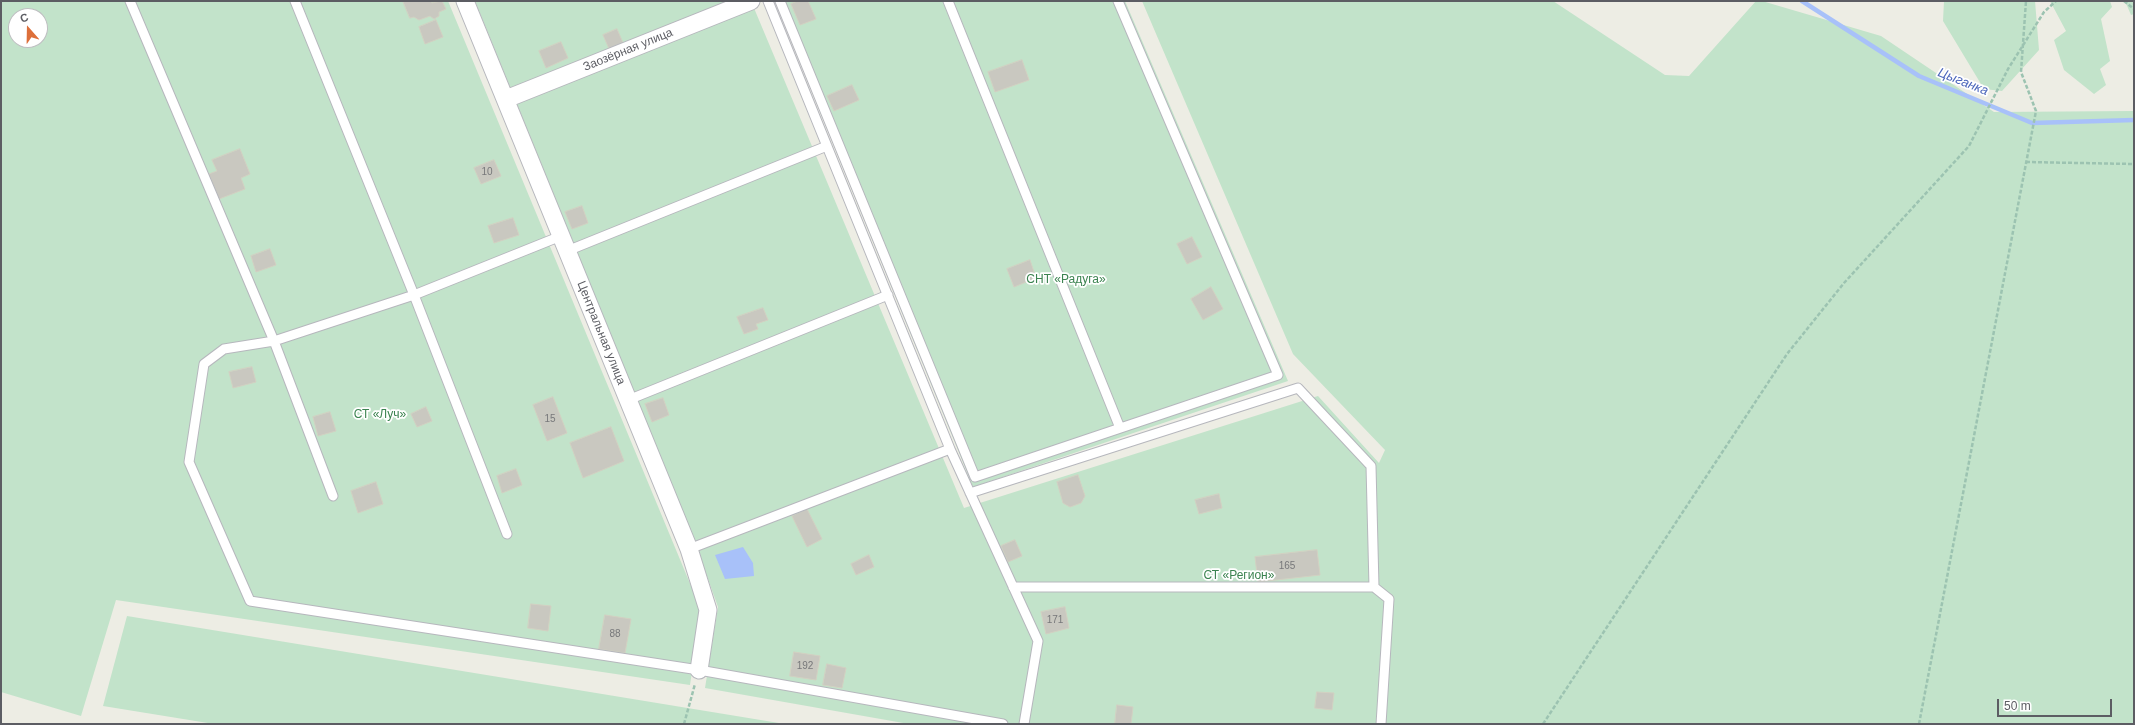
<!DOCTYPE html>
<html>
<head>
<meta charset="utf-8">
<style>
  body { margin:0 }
  #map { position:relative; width:2135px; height:725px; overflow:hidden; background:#edede4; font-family:Helvetica,sans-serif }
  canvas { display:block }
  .frame { position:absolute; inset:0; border:2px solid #5c5d63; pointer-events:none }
  .north { position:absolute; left:8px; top:8px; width:40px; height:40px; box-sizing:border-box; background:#fff; border:1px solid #bebec1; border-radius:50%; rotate:340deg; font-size:11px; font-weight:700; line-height:16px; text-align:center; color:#5c5d63 }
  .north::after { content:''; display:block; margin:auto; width:14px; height:18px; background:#dd6f3a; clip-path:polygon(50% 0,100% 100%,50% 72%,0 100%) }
  .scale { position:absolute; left:1997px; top:699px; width:115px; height:18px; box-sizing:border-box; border:2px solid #5c5d63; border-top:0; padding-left:5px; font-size:12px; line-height:14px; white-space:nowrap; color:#5c5d63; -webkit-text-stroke:3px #fff; paint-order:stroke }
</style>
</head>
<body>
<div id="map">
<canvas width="2135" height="725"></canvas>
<div class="frame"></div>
<div class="north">С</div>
<div class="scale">50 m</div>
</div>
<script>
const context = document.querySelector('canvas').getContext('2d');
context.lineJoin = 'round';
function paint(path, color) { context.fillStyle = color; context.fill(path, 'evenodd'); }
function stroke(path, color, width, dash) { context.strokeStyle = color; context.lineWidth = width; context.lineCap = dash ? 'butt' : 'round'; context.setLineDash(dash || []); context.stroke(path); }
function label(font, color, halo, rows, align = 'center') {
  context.font = font + ' Helvetica,sans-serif'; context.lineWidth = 3.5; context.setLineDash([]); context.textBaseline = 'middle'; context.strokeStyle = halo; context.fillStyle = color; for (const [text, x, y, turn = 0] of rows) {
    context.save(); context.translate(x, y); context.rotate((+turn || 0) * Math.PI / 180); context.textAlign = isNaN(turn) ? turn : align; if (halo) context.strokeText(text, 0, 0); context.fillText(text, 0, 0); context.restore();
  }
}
const green = new Path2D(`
  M1,1H448L701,610L690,685L116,600L81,716L1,692ZM16,16H40V40H16Z
  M475,1H751L964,508L1318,396L1379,463L1385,450L1293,354L1142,1H1553L1665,75L1689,76L1756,1H1762L1881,36L1994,112L2134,111V724H909L705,688L718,607L693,537Z
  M775,1H1125L1288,381L973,487Z
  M1944,1H2035L2039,50L2002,91L1984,89L1943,21Z
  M2050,1H2110L2112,7L2101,19L2110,61L2100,69L2106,85L2094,94L2064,70L2054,40L2066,31Z
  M2125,1H2134V14L2131,15Z
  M127,616L785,724H214L103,706Z`);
const water = new Path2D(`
  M743,547L753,563L754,576L725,579L715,555Z`);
const stream = new Path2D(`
  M1802,1L1919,76L2032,123L2134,120`);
const building = new Path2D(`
  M403,1H431L432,3L442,1L446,9L439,12V16L434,19L430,16L419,20L414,17L410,18Z
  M798,1H808L816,19L800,25L791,4Z
  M436,20L443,37L425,44L419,27Z
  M617,29L624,45L610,51L603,35Z
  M561,42L568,58L546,68L539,51Z
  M1022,60L1029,80L995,92L988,72Z
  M852,85L859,100L834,111L827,96Z
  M240,149L250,174L241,178L245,189L219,199L209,174L217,171L212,160Z
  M494,160L501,176L481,184L474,168Z
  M582,206L588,223L572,229L565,212Z
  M513,218L519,235L494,243L488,226Z
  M1192,237L1202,257L1187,264L1177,244Z
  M270,249L276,265L256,272L251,256Z
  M1030,260L1036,278L1014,287L1007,269Z
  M1211,287L1223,309L1203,320L1191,299Z
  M763,308L768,320L756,324L758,329L744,334L737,317Z
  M252,367L256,382L233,388L229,372Z
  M553,397L567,433L547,441L533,405Z
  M663,398L669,415L652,422L645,404Z
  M426,407L432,421L417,427L411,414Z
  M330,412L336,431L318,436L313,417Z
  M611,427L624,461L583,478L570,443Z
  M516,469L522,485L502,493L497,476Z
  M1078,475L1085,496L1081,503L1070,507L1063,503L1057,482Z
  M376,482L383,504L358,513L351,491Z
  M1219,494L1222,508L1199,514L1195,500Z
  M807,509L822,539L807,547L792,516Z
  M1015,540L1022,556L1008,562L1001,546Z
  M1317,550L1320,575L1258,582L1255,557Z
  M869,555L874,567L856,575L851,564Z
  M531,604L551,606L548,631L528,628Z
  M1065,607L1069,628L1046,634L1041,612Z
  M605,615L631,619L625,653L599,649Z
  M794,652L820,656L816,680L790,676Z
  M827,664L846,668L842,688L823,685Z
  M1317,692L1334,693L1332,710L1315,708Z
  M1117,705L1133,707L1131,724H1115Z`);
const path = new Path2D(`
  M2124,1L2134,9
  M2026,162L2134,164
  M684,724L695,684
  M1543,724L1787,354L1844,283L1969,146L2008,69L2044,12L2056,1
  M1919,724L2036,111L2021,72L2026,1`);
const lane = new Path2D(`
  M130,1L274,341L333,496
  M295,1L414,295L507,534
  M768,1L950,449
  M780,1L975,477L1278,375L1118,1
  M948,1L1120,428
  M561,236L414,295L274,341L224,349L204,364L189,462L250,601L699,670L1003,724
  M567,251L827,146
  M628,400L888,295
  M970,493L1298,388L1371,466L1374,587
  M689,549L950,449L1038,641L1024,724
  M1013,587H1374L1389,599L1381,724`);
const street = new Path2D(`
  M465,1L689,549L708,610L699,670
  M506,99L751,1`);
const numberNames = [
  ["10",487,172],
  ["15",550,419],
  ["165",1287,566],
  ["171",1055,620],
  ["88",615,634],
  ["192",805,666]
];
const streetNames = [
  ["Заозёрная улица",628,50,-22],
  ["Центральная улица",601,333,68]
];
const parkNames = [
  ["СНТ «Радуга»",1066,280],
  ["СТ «Луч»",380,415],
  ["СТ «Регион»",1239,576]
];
const waterNames = [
  ["Цыганка",1963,82,22]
];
paint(green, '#c2e3ca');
paint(water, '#a8c1f9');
stroke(stream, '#a8c1f9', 4.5);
paint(building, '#c9c8c0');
stroke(building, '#d2d1c2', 1);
stroke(lane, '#b6b7bd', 11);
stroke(street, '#b6b7bd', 19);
stroke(path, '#9cc3b1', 2.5, [4, 2]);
stroke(lane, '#fff', 9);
stroke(street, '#fff', 17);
label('10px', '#77787a', null, numberNames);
label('12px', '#5c5d63', '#fff', streetNames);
label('12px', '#3b8350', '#fff', parkNames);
label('italic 13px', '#4c66bb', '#fff', waterNames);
</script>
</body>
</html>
